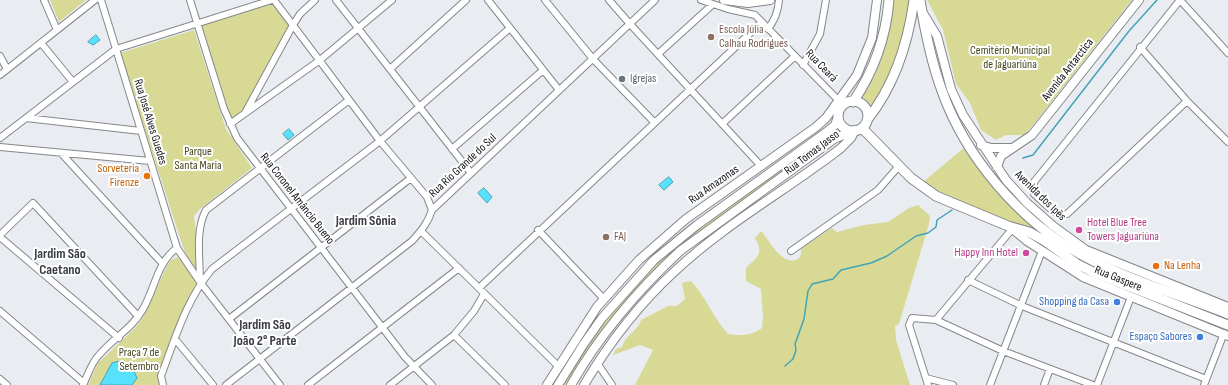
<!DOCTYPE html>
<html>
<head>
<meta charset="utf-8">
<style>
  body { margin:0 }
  canvas { display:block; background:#e9edf2 }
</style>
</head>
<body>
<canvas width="1228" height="385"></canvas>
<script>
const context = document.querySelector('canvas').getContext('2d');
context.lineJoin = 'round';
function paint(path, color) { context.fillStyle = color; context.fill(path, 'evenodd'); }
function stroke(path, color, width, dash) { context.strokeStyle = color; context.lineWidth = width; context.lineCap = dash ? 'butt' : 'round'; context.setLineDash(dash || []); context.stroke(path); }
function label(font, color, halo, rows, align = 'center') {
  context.font = font + ' "Sofia Sans Condensed",sans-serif'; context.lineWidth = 4; context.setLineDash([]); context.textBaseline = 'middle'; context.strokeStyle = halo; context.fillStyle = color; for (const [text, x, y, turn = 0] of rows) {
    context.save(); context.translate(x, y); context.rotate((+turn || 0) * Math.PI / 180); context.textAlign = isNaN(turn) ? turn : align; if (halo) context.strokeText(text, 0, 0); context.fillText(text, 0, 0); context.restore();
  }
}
const green = new Path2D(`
  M50,0H86L59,22Z
  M892,0H910L898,57L871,112L867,105L860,100C881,70 891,37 892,0Z
  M927,0H1132L1025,135H1006L996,140L981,130L970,103L956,84L943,30Z
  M272,2L291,26L244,114L232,117L224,109L200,25Z
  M194,30L226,129L252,168L200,209L194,216L200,266L196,272L184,250L120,53Z
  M838,125L846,131L740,204L654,270L611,321L569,385H561L605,320L652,265Z
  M965,147L1060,246L1228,317V321L1089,267L1018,225L961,203L940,193L923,182Z
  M918,205L930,216L929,224L899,324L895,326L896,340L910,385H635L653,350L640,345L613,355L616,349L622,347C627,333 637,332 641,320L668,306H677L685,299L682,283L691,281C706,297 713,318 728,334C741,336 751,336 762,328L763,317L761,289L746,281V268C758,256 764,254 755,238L761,231C769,240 781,264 795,260C801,259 801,254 801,248L832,228L837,232L864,225L888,222L909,208Z
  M178,257L199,282L160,373L162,385H88L98,363L134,329L142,319L167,266L171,260Z`);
const water = new Path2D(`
  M96,35L100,40L93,45L88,42Z
  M289,129L294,135L288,140L283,134Z
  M669,177L673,182L664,190L659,185Z
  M484,188L492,197L487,203L478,193Z
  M122,361L133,369L137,378L132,385H100L112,363Z`);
const stream = new Path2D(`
  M1023,158L1033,155L1129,31L1157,0
  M785,366L793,359L796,350L795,344L804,319L808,291L812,284L833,279L841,270L871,263L887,256L916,236L928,233L936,227L937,220L952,210`);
const street = new Path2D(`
  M44,0L57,30
  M101,0L177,248L200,282L280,385
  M190,0L224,109L237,138L405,357L432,385
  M274,0L380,141L427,197L432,210
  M336,0L471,173
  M488,0L559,90
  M545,0L593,59L654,122
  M609,0L630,24L761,166
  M701,0L728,9L755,15L843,105
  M768,29C775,19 778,12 779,0
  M41,43L73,82
  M1140,47L1187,101L1228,142
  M658,54L712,5
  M0,56L7,69
  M803,65L820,34L826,0
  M390,69L466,0
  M0,75L95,0
  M1187,101L1067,214C1055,218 1043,201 1034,194V182L1180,0L1228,53
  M245,113L293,25L300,14L315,0
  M26,118L141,131
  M230,124L320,60L392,0
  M722,124L795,56
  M0,138L116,49L272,0
  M0,147L150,161
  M452,149L542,71
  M61,153L163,264
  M538,230L604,299
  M421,231L558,366
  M0,235L33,203L138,316
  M0,237L119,338
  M791,251L878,190L899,166
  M968,280L1022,306L1206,379
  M200,282C200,259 195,230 206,210L349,100
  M479,288L762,22
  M0,311L84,383
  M229,319L411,178
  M936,320L1013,228
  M454,335L505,385
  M175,339L213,385
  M597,363L612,385
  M926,378L953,385
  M0,379L7,385
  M83,385C88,375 91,363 99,355C113,338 132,329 143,309C155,289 157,262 177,248
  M163,385L161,376C175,339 186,300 212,269L380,141L510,28
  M226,385L412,241C421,231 428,223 432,210L655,0
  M308,385L459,268
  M390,385L454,335L474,311L484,294
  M928,385L909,325L912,318L936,320L1003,351L1093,385
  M990,385L1042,251
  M1044,385L1050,369
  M1097,385L1131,297
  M1204,385L1224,333`);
const secondary = new Path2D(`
  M724,0L748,3L770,0
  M923,13L937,36L951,89L963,115L1006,180L1027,203L1053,226L1086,250L1228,307
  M981,145L991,148H1010
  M997,167L1001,156L1032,135L1139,0
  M1010,227L1027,241L1083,277L1228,336
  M547,385L597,307L639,260L686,219L816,127L826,118L857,75L872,38L877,0
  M558,385L583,345L602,318L654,260L697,225L828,131L835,125L838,117
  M571,385C600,334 637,291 680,251L834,139L852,131
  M584,385C609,343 639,304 675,271C725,224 787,190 841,148L851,138L855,130`);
const primary = new Path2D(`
  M920,0C925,31 931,61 942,91C966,158 1020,221 1082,255C1128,280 1180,295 1228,314
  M838 116a15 15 0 1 1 30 0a15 15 0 1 1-30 0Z
  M853,102C874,71 886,37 889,0
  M867,120C895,85 908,44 914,0
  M862,128L911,178L936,196L1008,226L1029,232L1045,241L1077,264L1095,273L1228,325`);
const markers = [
  [711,37,4,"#8d6e63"],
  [622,79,4,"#6b7280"],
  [147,176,4,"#e8710a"],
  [1079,230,4,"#d1479c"],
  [606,237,4,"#8d6e63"],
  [1026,253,4,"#d1479c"],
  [1156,266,4,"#e8710a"],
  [1117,302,4,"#3f7fe0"],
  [1200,337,4,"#3f7fe0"]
];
const educationNames = [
  ["Escola Júlia",719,30],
  ["Calhau Rodrigues",719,44],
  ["FAJ",614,237]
];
const parkNames = [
  ["Cemitério Municipal",1010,51],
  ["de Jaguariúna",1010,65],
  ["Parque",198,152],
  ["Santa Maria",198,166],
  ["Praça 7 de",139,353],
  ["Setembro",139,367]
];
const streetNames = [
  ["Rua Ceará",821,66,46],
  ["Avenida Antarctica",1068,70,-52],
  ["Rua José Alves Guedes",150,122,73],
  ["Rua Tomas Jasso",812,153,-37],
  ["Rua Rio Grande do Sul",463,166,-43],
  ["Rua Amazonas",714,185,-35],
  ["Avenida dos Ipês",1040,196,44],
  ["Rua Coronel Amâncio Bueno",297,199,52],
  ["Rua Gaspere",1118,279,22]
];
const worshipNames = [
  ["Igrejas",630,79]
];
const foodNames = [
  ["Sorveteria",139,169],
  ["Firenze",139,183],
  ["Na Lenha",1164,266,"left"]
];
const hotelNames = [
  ["Hotel Blue Tree",1087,223],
  ["Towers Jaguariúna",1087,237],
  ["Happy Inn Hotel",1018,253,"right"]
];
const shopNames = [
  ["Shopping da Casa",1109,302],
  ["Espaço Sabores",1192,337]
];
const quarterNames = [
  ["Jardim Sônia",366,221],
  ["Jardim São",60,254],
  ["Caetano",60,270],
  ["Jardim São",265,325],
  ["João 2° Parte",265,341]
];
paint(green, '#d7d995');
paint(water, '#58e1fd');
stroke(water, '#43a3b7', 1);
stroke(stream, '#43a3b7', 1.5);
stroke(street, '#84878b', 8);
stroke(secondary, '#84878b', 10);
stroke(primary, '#84878b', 11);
stroke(street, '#fff', 6);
stroke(secondary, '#fff', 8);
stroke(primary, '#fff', 9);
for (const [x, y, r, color] of markers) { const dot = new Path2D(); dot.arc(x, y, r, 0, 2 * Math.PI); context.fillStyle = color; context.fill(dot); stroke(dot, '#fff', 1.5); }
label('12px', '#785e54', '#fff', educationNames, 'left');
label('12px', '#45461d', '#fff', parkNames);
label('12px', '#111214', '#fff', streetNames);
label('12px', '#5b616d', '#fff', worshipNames, 'left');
label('12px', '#c56008', '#fff', foodNames, 'right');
label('12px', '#b23c85', '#fff', hotelNames, 'left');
label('12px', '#366cbe', '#fff', shopNames, 'right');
label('bold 14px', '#393c40', '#fff', quarterNames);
</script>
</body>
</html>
